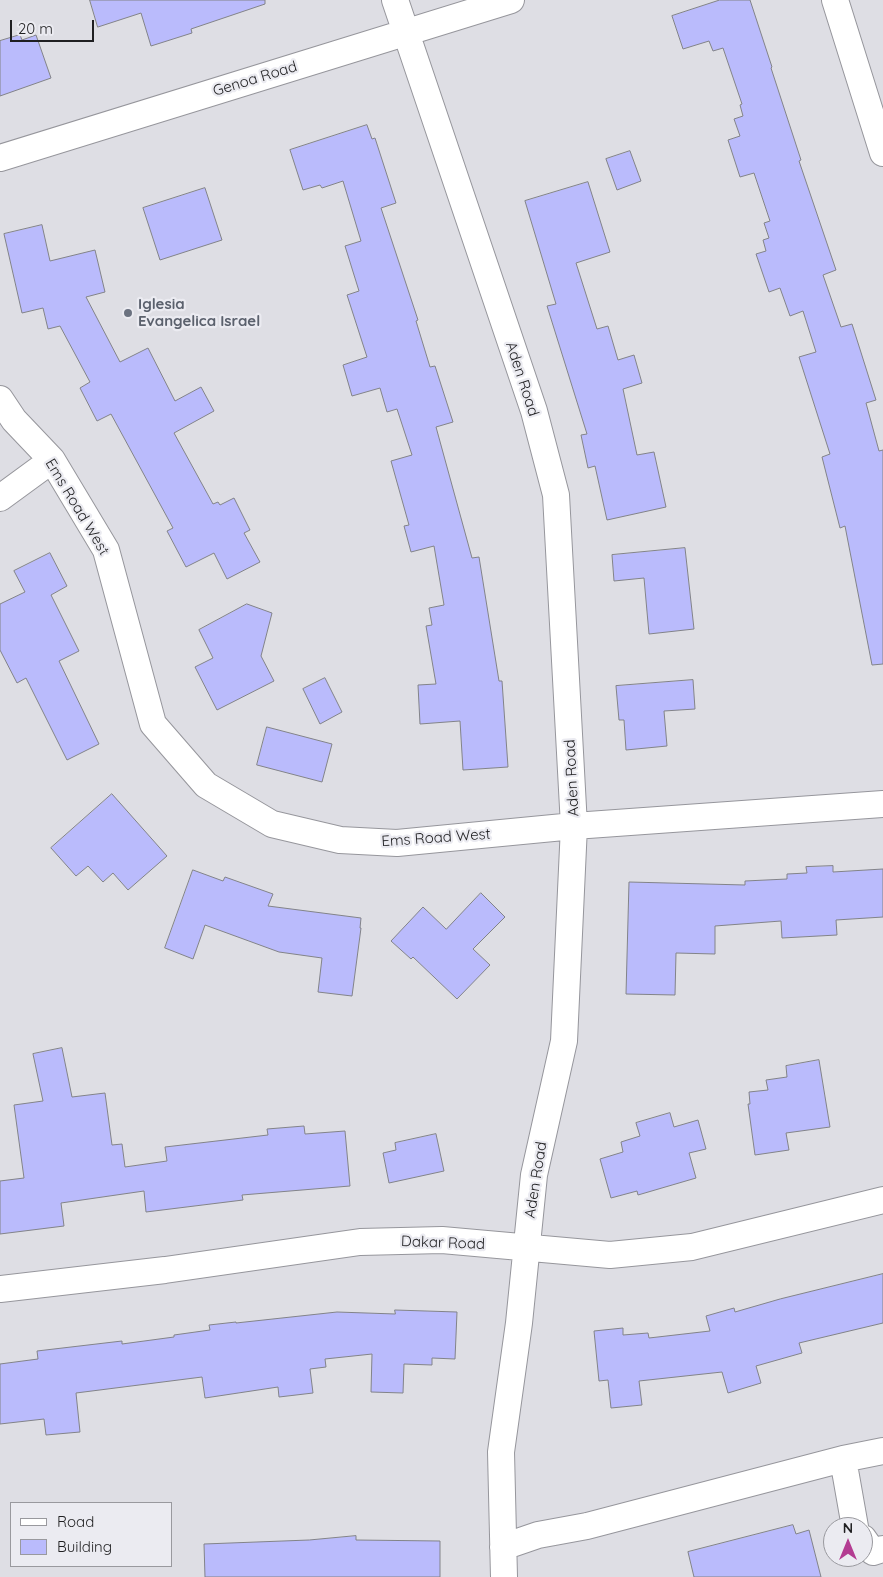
<!DOCTYPE html>
<html>
<head>
<meta charset="utf-8">
<style>
  body { margin:0 }
  #map { position:relative; width:883px; height:1577px; overflow:hidden; background:#dedee4; font-family:Quicksand,sans-serif }
  canvas { display:block }
  .legend { position:absolute; left:10px; top:1502px; width:162px; height:65px; box-sizing:border-box; background:#ebebf1; border:1px solid #99999e; margin:0; padding:6px 9px; list-style:none; font-size:15px; color:#1f1f21 }
  .legend li { display:flex; align-items:center; gap:10px; height:25px }
  .legend b { width:25px; border:1px solid #99999e }
  .north { position:absolute; left:823px; top:1517px; width:50px; height:50px; box-sizing:border-box; background:#ebebf1; border:1px solid #99999e; border-radius:50%; rotate:0deg; font-size:14px; font-weight:700; line-height:20px; text-align:center; color:#1f1f21 }
  .north::after { content:''; display:block; margin:auto; width:18px; height:22px; background:#b33c92; clip-path:polygon(50% 0,100% 100%,50% 72%,0 100%) }
  .scale { position:absolute; left:10px; top:20px; width:84px; height:22px; box-sizing:border-box; border:2px solid #1f1f21; border-top:0; padding-left:6px; font-size:15px; line-height:18px; white-space:nowrap; color:#1f1f21; -webkit-text-stroke:4px #ebebf1; paint-order:stroke }
</style>
</head>
<body>
<div id="map">
<canvas width="883" height="1577"></canvas>
<ul class="legend">
<li><b style="height:6px;background:#fff"></b>Road</li>
<li><b style="height:14px;background:#babbfc"></b>Building</li>
</ul>
<div class="north">N</div>
<div class="scale">20 m</div>
</div>
<script>
const context = document.querySelector('canvas').getContext('2d');
context.lineJoin = 'round';
function paint(path, color) { context.fillStyle = color; context.fill(path, 'evenodd'); }
function stroke(path, color, width, dash) { context.strokeStyle = color; context.lineWidth = width; context.lineCap = dash ? 'butt' : 'round'; context.setLineDash(dash || []); context.stroke(path); }
function label(font, color, halo, rows, align = 'center') {
  context.font = font + ' Quicksand,sans-serif'; context.lineWidth = 4.5; context.setLineDash([]); context.textBaseline = 'middle'; context.strokeStyle = halo; context.fillStyle = color; for (const [text, x, y, turn = 0] of rows) {
    context.save(); context.translate(x, y); context.rotate((+turn || 0) * Math.PI / 180); context.textAlign = isNaN(turn) ? turn : align; if (halo) context.strokeText(text, 0, 0); context.fillText(text, 0, 0); context.restore();
  }
}
const building = new Path2D(`
  M90,0H265V4L191,29L192,33L151,46L141,13L98,27Z
  M720,0H750L772,67L771,68L801,160L799,161L836,270L823,275L841,327L852,324L876,400L866,403L879,451L883,450V664L872,665L845,526L840,528L822,457L830,454L799,357L816,352L803,311L790,316L780,288L769,292L756,254L766,251L763,240L769,238L764,223L770,221L754,173L740,177L728,140L740,136L734,119L743,116L740,105L742,104L723,48L713,51L709,41L683,49L672,16Z
  M20,35L22,40L36,35L51,78L0,96V41Z
  M367,125L372,139L375,138L396,203L381,208L418,320L416,321L430,367L435,366L453,422L436,427L472,558L479,557L499,681H502L508,767L463,770L460,721L420,724L418,685L436,684L426,626L432,625L429,608L444,605L434,546L411,552L404,526L409,525L391,461L412,455L397,409L387,412L380,388L352,396L343,365L367,357L347,295L359,291L345,246L361,241L343,181L322,188L320,185L303,190L290,150Z
  M630,151L641,181L617,190L606,159Z
  M588,182L610,252L576,263L597,329L608,326L618,360L634,355L642,383L623,389L637,455L654,452L666,507L607,520L595,466L588,468L581,435L587,434L547,306L556,304L525,201Z
  M205,188L222,240L160,260L143,208Z
  M42,225L50,261L95,250L105,292L86,297L120,362L148,348L175,401L201,387L214,411L174,433L213,504L218,502L220,505L234,498L250,530L244,533L260,562L227,579L214,553L186,567L167,531L173,528L111,414L97,421L80,388L90,382L60,326L48,329L43,308L22,313L4,234Z
  M685,548L694,629L649,634L644,578L614,581L612,555Z
  M50,553L67,586L51,595L79,651L59,661L99,744L67,760L26,678L17,683L0,650V604L25,592L14,571Z
  M247,604L272,613L261,656L274,681L217,710L195,667L213,658L199,630Z
  M325,678L342,712L320,724L303,689Z
  M693,680L695,709L664,711L667,746L626,750L624,720H619L616,686Z
  M267,727L332,744L322,782L257,765Z
  M112,794L167,856L128,890L113,873L103,882L88,866L76,876L51,848Z
  M833,866V872L883,869V917L836,920L837,935L782,938L781,921L715,926V954L676,953L675,995L626,994L629,882L745,885V881L787,879V874L807,873L806,867Z
  M193,870L223,881L225,877L273,894L268,906L361,918L360,928H361L352,996L318,992L322,958L279,952L205,925L193,959L165,948Z
  M481,893L505,917L473,949L490,965L457,999L413,957L411,959L391,941L423,907L446,929Z
  M62,1048L72,1097L105,1093L112,1145L122,1144L125,1167L167,1161L165,1147L268,1135L267,1129L304,1126L305,1134L345,1131L350,1186L242,1195L243,1200L146,1212L144,1191L61,1203L64,1226L0,1234V1181L24,1178L14,1105L43,1101L33,1054Z
  M819,1060L830,1127L786,1133L789,1150L755,1155L748,1104H750L749,1092L768,1090L766,1080L787,1077L786,1066Z
  M670,1113L674,1127L698,1120L706,1149L689,1153L696,1178L638,1195L637,1191L611,1198L600,1159L623,1152L621,1142L640,1136L636,1123Z
  M436,1134L444,1171L389,1183L383,1153L396,1150L395,1143Z
  M883,1274V1323L799,1343L802,1353L756,1366L761,1383L728,1393L722,1372L639,1381L642,1405L611,1408L608,1380L599,1381L594,1331L623,1328V1335L648,1333L649,1338L710,1331L706,1316L734,1308L735,1312L780,1299Z
  M395,1310L457,1312L455,1359L432,1358V1365L404,1364L403,1393L371,1392L372,1354L325,1359L326,1367L310,1369L313,1393L279,1397L278,1387L205,1398L202,1377L76,1393L80,1432L46,1435L44,1419L0,1424V1364L38,1359L37,1351L122,1341V1344L174,1337V1335L210,1330L209,1325L236,1322V1323L337,1312L395,1314Z
  M793,1525L796,1534L809,1530L821,1577H694L688,1552Z
  M356,1536V1540L440,1541V1577H205L204,1544L309,1540Z`);
const minor = new Path2D(`
  M395,0L534,411L556,495L574,826L564,1041L534,1175L519,1323L501,1452L504,1577
  M835,0L883,153
  M0,158L511,0
  M0,399L14,420L52,460L106,550L153,724L206,785L272,824L340,840L397,843L574,826L883,804
  M0,498L52,460
  M0,1289L165,1270L360,1242L442,1240L610,1255L692,1247L883,1200
  M843,1459L855,1527
  M863,1538L873,1552L883,1549
  M503,1547L538,1535L587,1526L843,1459L883,1451`);
const markers = [
  [128,313,5,"#6b7280"]
];
const streetNames = [
  ["Genoa Road",255,79,-17],
  ["Aden Road",522,379,72],
  ["Ems Road West",77,507,59],
  ["Aden Road",572,778,-93],
  ["Ems Road West",436,838,-4],
  ["Aden Road",536,1180,-81],
  ["Dakar Road",443,1243,2]
];
const worshipNames = [
  ["Iglesia",138,304],
  ["Evangelica Israel",138,321]
];
paint(building, '#babbfc');
stroke(building, '#828388', 1);
stroke(minor, '#96969c', 28);
stroke(minor, '#fff', 26);
for (const [x, y, r, color] of markers) { const dot = new Path2D(); dot.arc(x, y, r, 0, 2 * Math.PI); context.fillStyle = color; context.fill(dot); stroke(dot, '#ebebf1', 2); }
label('15px', '#1f1f21', '#ebebf1', streetNames);
label('bold 15px', '#5b616d', '#ebebf1', worshipNames, 'left');
</script>
</body>
</html>
